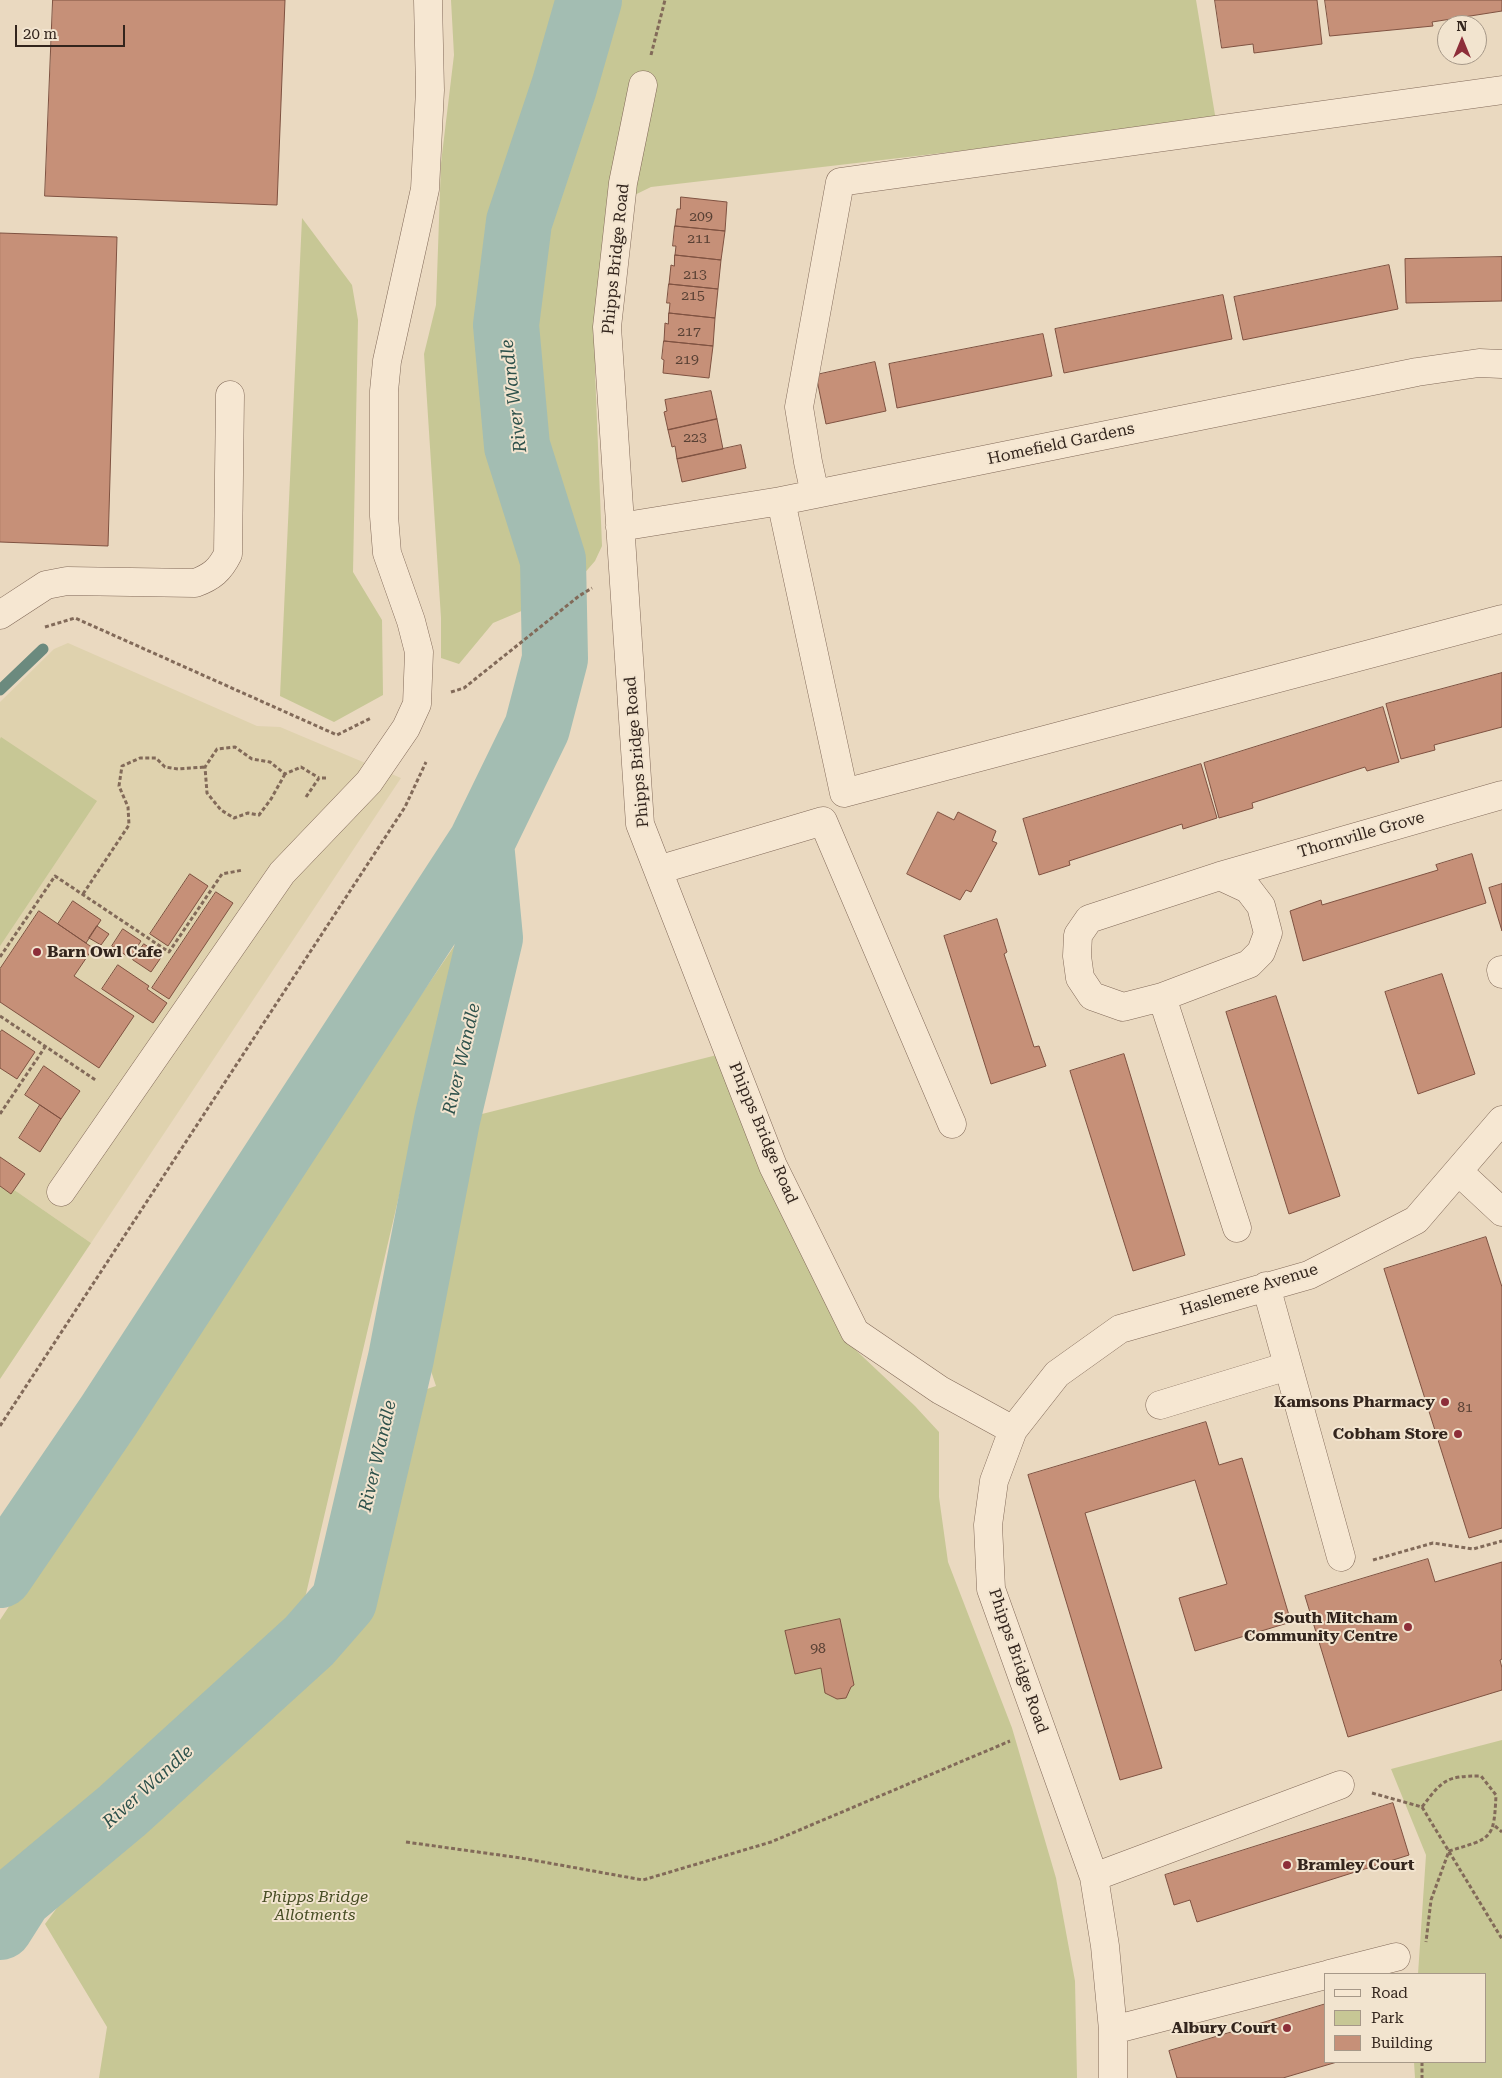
<!DOCTYPE html>
<html>
<head>
<meta charset="utf-8">
<style>
  body { margin:0 }
  #map { position:relative; width:1502px; height:2078px; overflow:hidden; background:#ead9c0; font-family:"Roboto Serif",serif }
  canvas { display:block }
  .legend { position:absolute; left:1324px; top:1973px; width:162px; height:90px; box-sizing:border-box; background:#f2e4cf; border:1px solid #a69888; margin:0; padding:6px 9px; list-style:none; font-size:15px; color:#33251d }
  .legend li { display:flex; align-items:center; gap:10px; height:25px }
  .legend b { width:25px; border:1px solid #a69888 }
  .north { position:absolute; left:1437px; top:15px; width:50px; height:50px; box-sizing:border-box; background:#f2e4cf; border:1px solid #a69888; border-radius:50%; rotate:0deg; font-size:14px; font-weight:700; line-height:20px; text-align:center; color:#33251d }
  .north::after { content:''; display:block; margin:auto; width:18px; height:22px; background:#8d2e39; clip-path:polygon(50% 0,100% 100%,50% 72%,0 100%) }
  .scale { position:absolute; left:15px; top:25px; width:110px; height:22px; box-sizing:border-box; border:2px solid #33251d; border-top:0; padding-left:6px; font-size:15px; line-height:18px; white-space:nowrap; color:#33251d; -webkit-text-stroke:4px #f2e4cf; paint-order:stroke }
</style>
</head>
<body>
<div id="map">
<canvas width="1502" height="2078"></canvas>
<ul class="legend">
<li><b style="height:6px;background:#f6e7d2"></b>Road</li>
<li><b style="height:14px;background:#c7c795"></b>Park</li>
<li><b style="height:14px;background:#c69078"></b>Building</li>
</ul>
<div class="north">N</div>
<div class="scale">20 m</div>
</div>
<script>
const context = document.querySelector('canvas').getContext('2d');
context.lineJoin = 'round';
function paint(path, color) { context.fillStyle = color; context.fill(path, 'evenodd'); }
function stroke(path, color, width, dash) { context.strokeStyle = color; context.lineWidth = width; context.lineCap = dash ? 'butt' : 'round'; context.setLineDash(dash || []); context.stroke(path); }
function label(font, color, halo, rows, align = 'center') {
  context.font = font + ' "Roboto Serif",serif'; context.lineWidth = 4; context.setLineDash([]); context.textBaseline = 'middle'; context.strokeStyle = halo; context.fillStyle = color; for (const [text, x, y, turn = 0] of rows) {
    context.save(); context.translate(x, y); context.rotate((+turn || 0) * Math.PI / 180); context.textAlign = isNaN(turn) ? turn : align; if (halo) context.strokeText(text, 0, 0); context.fillText(text, 0, 0); context.restore();
  }
}
const farmland = new Path2D(`
  M68,643L257,726L280,727L401,778L91,1243L0,1180V702L54,649Z`);
const green = new Path2D(`
  M451,0H1196L1216,121L651,187L614,205L599,288L595,371L602,546L595,561L569,591L493,623L459,664L441,658V618L424,354L436,305L441,163L454,55Z
  M302,218L352,285L358,320L353,572L382,620L383,695L334,722L280,696Z
  M1,737L97,801L0,946V739Z
  M459,939L302,1611L171,1734L50,1843L0,1905V1620L122,1435Z
  M717,1055L843,1338L915,1406L939,1432V1497L948,1562L1012,1728L1056,1878L1075,1981L1077,2078H99L107,2027L45,1924L65,1897L270,1717L341,1649L390,1515L419,1385L424,1390L436,1386L426,1356L470,1117Z
  M0,1180L91,1243L0,1379Z
  M1502,1740V2078H1415L1414,2062H1486V1974H1418L1426,1855L1391,1769Z`);
const stream = new Path2D(`
  M0,690L43,649`);
const river = new Path2D(`
  M0,1575L109,1415L481,843L537,728L555,659L553,560L517,446L506,325L519,222L564,87L589,0
  M0,1927L19,1897L122,1811L309,1641L344,1601L401,1358L447,1120L490,938L481,843`);
const building = new Path2D(`
  M53,0H285L277,205L45,196Z
  M1215,0H1317L1322,44L1254,53L1253,44L1222,48Z
  M1325,0H1502V11L1432,22L1433,26L1330,36Z
  M681,197L727,202L725,231L675,226L677,209H680Z
  M675,226L725,231L721,260L675,255L676,246H673Z
  M0,233L117,237L108,546L0,542Z
  M675,255L721,260L718,289L669,284L671,265L674,266Z
  M1502,257V301L1406,303L1405,259Z
  M1389,265L1398,309L1243,340L1234,297Z
  M669,284L718,289L715,318L669,313L670,303H667Z
  M1223,295L1232,339L1064,373L1055,329Z
  M669,313L715,318L713,346L664,341L665,323L668,324Z
  M1043,334L1052,376L897,408L889,364Z
  M664,341L713,346L709,378L663,373L664,360L662,359Z
  M875,362L886,411L826,424L816,375Z
  M711,391L717,419L668,430L664,412L667,411L665,400Z
  M717,419L723,449L677,459L675,446L672,447L668,430Z
  M741,445L746,468L682,482L677,459Z
  M1502,673V727L1434,745L1435,750L1401,759L1386,704Z
  M1383,707L1399,762L1367,771L1365,767L1252,803L1253,808L1219,818L1204,763Z
  M1201,764L1217,818L1183,829L1182,824L1069,861L1070,865L1039,875L1023,819Z
  M938,812L954,820L958,812L996,831L992,841L997,843L971,892L966,890L960,900L907,874Z
  M1472,854L1486,903L1303,961L1290,911L1321,900L1322,905L1438,870L1436,865Z
  M190,874L208,886L168,946L150,934Z
  M1502,884V931L1489,888Z
  M216,892L233,903L169,999L152,988Z
  M73,901L101,920L86,943L58,924Z
  M39,911L93,948L74,976L134,1016L99,1068L0,1002V969Z
  M997,919L1007,952L1004,954L1034,1047L1039,1046L1046,1066L991,1084L944,936Z
  M97,926L109,934L101,945L89,938Z
  M123,929L141,941L130,958L112,946Z
  M144,944L162,956L151,972L133,960Z
  M118,965L149,986L147,989L167,1003L153,1023L102,989Z
  M1442,974L1475,1074L1418,1094L1385,992Z
  M1276,996L1340,1196L1289,1214L1226,1012Z
  M2,1030L35,1052L17,1079L0,1068V1033Z
  M1124,1054L1185,1255L1133,1271L1070,1071Z
  M44,1066L80,1091L61,1119L25,1095Z
  M40,1105L61,1119L40,1152L19,1138Z
  M0,1157L25,1174L11,1194L0,1186Z
  M1486,1237L1502,1287V1528L1469,1538L1384,1269Z
  M1206,1422L1219,1465L1242,1458L1291,1622L1195,1651L1179,1598L1227,1584L1195,1480L1085,1513L1162,1768L1120,1780L1028,1475Z
  M1428,1559L1435,1582L1502,1562V1659L1500,1660L1502,1668V1690L1348,1737L1305,1596Z
  M840,1619L854,1685L851,1687L846,1698L837,1699L825,1693L821,1668L795,1674L785,1631Z
  M1393,1803L1409,1855L1197,1922L1190,1900L1174,1905L1165,1875Z
  M1326,2004V2062H1337L1283,2078H1177L1169,2051Z`);
const path = new Path2D(`
  M651,55L665,0
  M45,627L75,618L337,735L371,718
  M451,692L464,688L579,596L592,588
  M285,774L271,799L259,815L248,813L234,818L221,810L207,793L205,767L217,749L235,747L252,759L270,762L285,774L301,767L319,778
  M306,797L319,778H326
  M83,894L129,825L128,807L119,786L122,766L140,758H156L165,767L178,769L205,767
  M0,957L55,876L169,952L222,874L243,870
  M0,1016L97,1081
  M0,1114L45,1047
  M0,1426L405,807L426,762
  M1373,1560L1433,1543L1473,1549L1502,1541
  M1372,1793L1422,1807L1502,1939
  M1422,1807C1443,1779 1447,1776 1481,1776L1496,1795C1494,1840 1492,1838 1449,1851L1431,1900L1426,1942
  M1495,1826L1502,1832
  M406,1842L521,1858L643,1880L771,1842L1010,1741
  M1422,2062V2078`);
const minor = new Path2D(`
  M643,85L623,183L607,327L640,824L773,1166L855,1332L940,1390L1013,1430
  M815,494L808,462L799,407L840,182L1502,90
  M781,501L844,793L1502,619
  M620,527L781,501L1417,372L1479,363L1502,364
  M0,615L46,585L67,581L195,583C212,577 220,570 228,554L230,395
  M658,870L823,821L952,1124
  M1220,876L1502,795
  M1501,970L1502,974
  M1162,997L1249,964L1261,952L1268,933L1261,906L1248,889L1220,876L1089,919L1078,935L1077,956L1080,978L1092,996L1123,1007L1162,997L1237,1228
  M1459,1172L1502,1212
  M61,1192L282,873L369,782L406,728L417,704L419,652L411,621L387,553L384,516V391L387,361L425,189L430,90L428,0
  M1266,1286L1341,1557
  M1160,1405L1288,1366
  M1094,1877L1340,1785
  M1329,1974L1396,1957
  M1113,2030L1326,1975
  M1113,2078V2030L1105,1946L1094,1877L991,1589L988,1525L994,1481L1013,1430L1057,1374L1120,1329L1309,1275L1416,1220L1502,1120`);
const markers = [
  [37,952,5,"#8d2e39"],
  [1445,1402,5,"#8d2e39"],
  [1458,1434,5,"#8d2e39"],
  [1408,1627,5,"#8d2e39"],
  [1287,1865,5,"#8d2e39"],
  [1287,2028,5,"#8d2e39"]
];
const numberNames = [
  ["209",701,217],
  ["211",699,239],
  ["213",695,275],
  ["215",693,296],
  ["217",689,332],
  ["219",687,360],
  ["223",695,438],
  ["81",1465,1408],
  ["98",818,1649]
];
const streetNames = [
  ["Phipps Bridge Road",616,259,-84],
  ["Homefield Gardens",1061,444,-12],
  ["Phipps Bridge Road",637,752,-95],
  ["Thornville Grove",1361,835,-16],
  ["Phipps Bridge Road",763,1133,67],
  ["Haslemere Avenue",1249,1290,-17],
  ["Phipps Bridge Road",1018,1661,71]
];
const poiNames = [
  ["Barn Owl Cafe",47,952,"left"],
  ["Kamsons Pharmacy",1435,1402],
  ["Cobham Store",1448,1434],
  ["South Mitcham",1398,1618],
  ["Community Centre",1398,1636],
  ["Bramley Court",1297,1865,"left"],
  ["Albury Court",1277,2028]
];
const parkNames = [
  ["Phipps Bridge",315,1897],
  ["Allotments",315,1915]
];
const waterNames = [
  ["River Wandle",514,396,-97],
  ["River Wandle",462,1059,-77],
  ["River Wandle",378,1456,-77],
  ["River Wandle",148,1787,-42]
];
paint(farmland, '#dfd2ae');
paint(green, '#c7c795');
stroke(stream, '#6b8a7e', 11);
stroke(river, '#a3bdb2', 66);
paint(building, '#c69078');
stroke(building, '#7f5241', 1);
stroke(minor, '#826a59', 29);
stroke(path, '#826a59', 3, [4, 2.5]);
stroke(minor, '#f6e7d2', 28);
for (const [x, y, r, color] of markers) { const dot = new Path2D(); dot.arc(x, y, r, 0, 2 * Math.PI); context.fillStyle = color; context.fill(dot); stroke(dot, '#f2e4cf', 2); }
label('14px', '#584034', null, numberNames);
label('16px', '#33251d', '#f2e4cf', streetNames);
label('bold 16px', '#33251d', '#f2e4cf', poiNames, 'right');
label('italic 16px', '#484e25', '#f2e4cf', parkNames);
label('italic 18px', '#2d514b', '#f2e4cf', waterNames);
</script>
</body>
</html>
